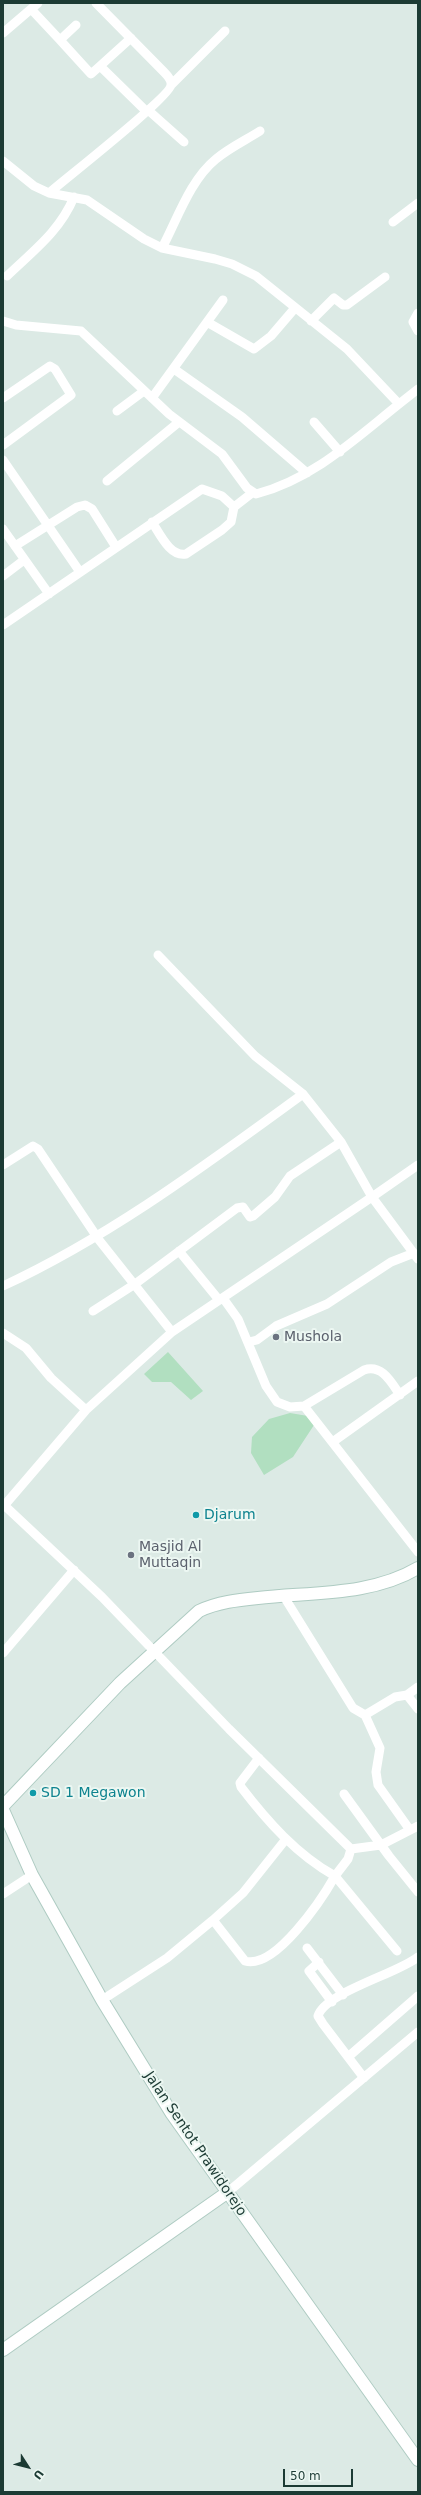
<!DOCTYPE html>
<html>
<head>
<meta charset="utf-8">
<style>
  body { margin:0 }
  #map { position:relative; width:421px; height:2495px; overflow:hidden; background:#dceae5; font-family:"DejaVu Sans",sans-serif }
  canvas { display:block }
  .frame { position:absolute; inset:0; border:4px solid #1c3b34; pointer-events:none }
  .north { position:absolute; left:8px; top:2447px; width:40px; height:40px; -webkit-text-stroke:3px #ecf7f2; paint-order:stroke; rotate:126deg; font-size:11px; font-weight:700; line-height:16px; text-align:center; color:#1c3b34 }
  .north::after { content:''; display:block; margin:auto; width:14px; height:18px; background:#1c3b34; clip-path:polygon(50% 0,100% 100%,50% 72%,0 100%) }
  .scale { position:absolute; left:283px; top:2469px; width:70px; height:18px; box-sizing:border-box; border:2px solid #1c3b34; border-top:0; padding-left:5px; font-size:12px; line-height:14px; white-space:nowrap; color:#1c3b34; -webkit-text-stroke:3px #ecf7f2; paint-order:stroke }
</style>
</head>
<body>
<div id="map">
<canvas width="421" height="2495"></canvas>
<div class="frame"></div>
<div class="north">U</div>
<div class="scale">50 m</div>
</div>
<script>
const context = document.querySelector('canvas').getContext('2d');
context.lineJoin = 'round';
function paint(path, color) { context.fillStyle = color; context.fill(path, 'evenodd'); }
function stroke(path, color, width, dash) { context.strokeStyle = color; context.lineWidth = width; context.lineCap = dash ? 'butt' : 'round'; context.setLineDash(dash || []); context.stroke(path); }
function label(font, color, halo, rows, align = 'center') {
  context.font = font + ' "DejaVu Sans",sans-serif'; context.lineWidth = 4; context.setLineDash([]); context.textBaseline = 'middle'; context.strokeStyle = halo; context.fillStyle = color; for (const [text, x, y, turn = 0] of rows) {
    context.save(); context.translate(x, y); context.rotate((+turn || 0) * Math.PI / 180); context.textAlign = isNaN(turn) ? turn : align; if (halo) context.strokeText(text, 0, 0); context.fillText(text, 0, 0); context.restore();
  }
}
const green = new Path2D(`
  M168,1352L203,1391L191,1400L171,1382H152L144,1374Z
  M290,1413L308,1416L316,1422L293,1457L264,1475L251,1453L252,1437L269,1419Z`);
const street = new Path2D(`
  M31,9L60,40
  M76,25L60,40L91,74L100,66L146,111
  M3,33L38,3
  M100,66L131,38
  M171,85L225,31
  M148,110L184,142
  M3,161L34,186L49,193L87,200L144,239L162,248L215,259L232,264L256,276L347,349L399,404L418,389
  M49,193C65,179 170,97 171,85C172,80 167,75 164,72L96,3
  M393,222L418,203
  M162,248C177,220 190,180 216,159C229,148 246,140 260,131
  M7,276C33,251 60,231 74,197
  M418,313L413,322L418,331
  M3,321L16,325L81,331L169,414L222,454L247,488L256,494C313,479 355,439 399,404
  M311,321L334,298L343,305H347L385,277
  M207,322L254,349L271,336L295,308
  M174,369L242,417L307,473
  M3,398L50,366L55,369L71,395L3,445
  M152,398L223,300
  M117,411L144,391
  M314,422L340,452
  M3,460L80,572
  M107,481L179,422
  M152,522C160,534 170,557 186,554L222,530L231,522L234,507L252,493
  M3,529L49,594
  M15,546L77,507L85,505L92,509L116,547
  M3,576L24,560
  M3,625L202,489L222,496L234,507
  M3,1165L33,1146L38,1149L99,1240L172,1332
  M418,1165L372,1197L418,1259
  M179,1251L219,1300
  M3,1286C111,1236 208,1163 303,1094
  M223,1298L238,1319L266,1386L277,1402L290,1407L304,1406L418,1552
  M93,1311L135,1284L237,1208L243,1207L250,1217L253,1216L275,1197L290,1176L341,1142
  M3,1333L26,1348L51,1378L86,1410
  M249,1342L257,1340L276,1326L327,1304L391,1262L414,1253
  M304,1406L364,1370C382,1364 391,1382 400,1395
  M334,1441L418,1381
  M4,1505L102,1597L229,1729L351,1849L381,1845L418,1826
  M3,1507L86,1410L172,1332L372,1197L341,1142L303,1094L255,1056L158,955
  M283,1595L353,1708L365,1715L395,1697L407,1695L418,1709
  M3,1653L74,1570
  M407,1695L418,1687
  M365,1715L380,1748L376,1772L378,1785L410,1830
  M259,1758L240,1783L241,1787C267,1821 297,1855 335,1876L348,1859L351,1849
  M344,1794L389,1856L418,1892
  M3,1894L32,1875
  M213,1920L243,1893L286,1839
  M307,1948L343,1995
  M319,1962L309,1971L332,2002
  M102,2000L167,1958L213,1920L245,1961C275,1970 322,1899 335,1876L397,1951
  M348,2057L418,1996
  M364,2078L323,2024L318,2016C324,1993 399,1973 418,1957
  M228,2192L418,2032`);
const secondary = new Path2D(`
  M3,1806L120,1683L199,1611C218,1602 238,1600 258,1598C311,1592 371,1596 418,1568
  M3,1810L32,1875L102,2000L172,2114L418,2460
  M3,2350L228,2192`);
const markers = [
  [276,1337,4,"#6b7280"],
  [196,1515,4,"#0f9aa8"],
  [131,1555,4,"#6b7280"],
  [33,1793,4,"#0f9aa8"]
];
const worshipNames = [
  ["Mushola",284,1337],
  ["Masjid Al",139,1547],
  ["Muttaqin",139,1563]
];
const cultureNames = [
  ["Djarum",204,1515],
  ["SD 1 Megawon",41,1793]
];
const streetNames = [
  ["Jalan Sentot Prawidorejo",195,2144,56]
];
paint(green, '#b1dfc0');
stroke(secondary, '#aecbc2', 14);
stroke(street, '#fff', 9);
stroke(secondary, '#fff', 12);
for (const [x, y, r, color] of markers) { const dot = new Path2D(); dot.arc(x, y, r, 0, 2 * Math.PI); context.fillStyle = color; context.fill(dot); stroke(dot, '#ecf7f2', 1.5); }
label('14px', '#5b616d', '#ecf7f2', worshipNames, 'left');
label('14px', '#0d838f', '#ecf7f2', cultureNames, 'left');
label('14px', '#1c3b34', '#ecf7f2', streetNames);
</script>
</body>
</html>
